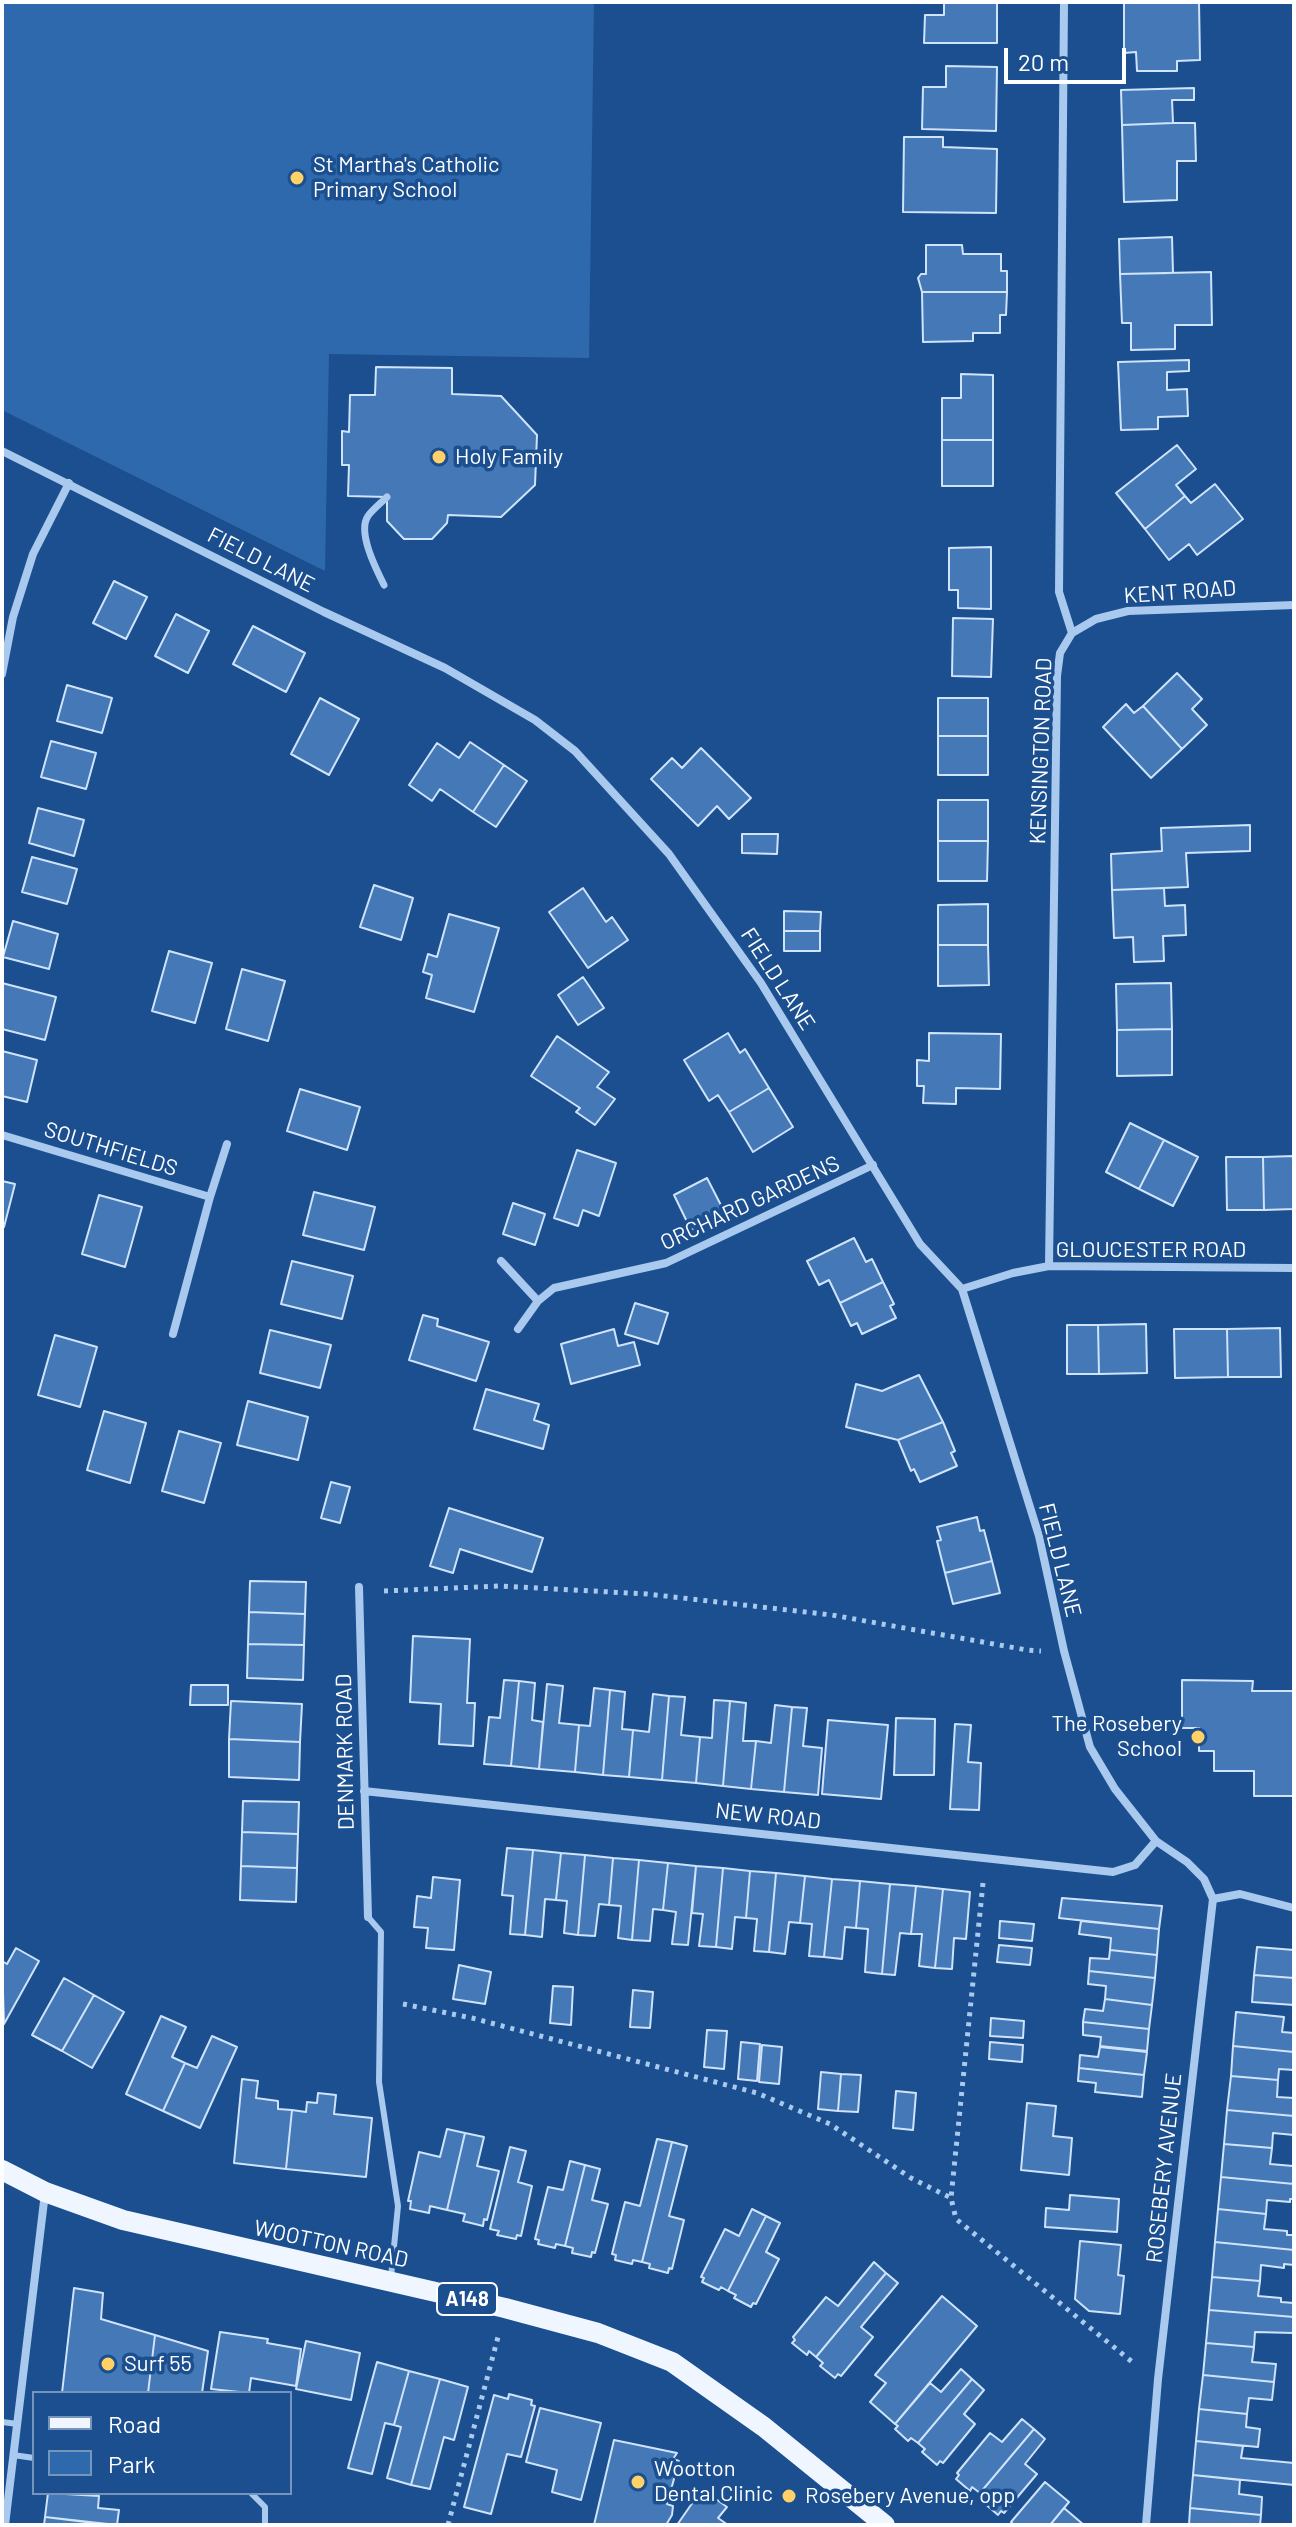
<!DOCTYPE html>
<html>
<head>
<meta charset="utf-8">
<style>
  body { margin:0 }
  #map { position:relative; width:1296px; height:2527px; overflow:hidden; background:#1b4f8f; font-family:Barlow,sans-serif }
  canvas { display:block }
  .frame { position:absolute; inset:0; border:4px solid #fff; pointer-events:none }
  .legend { position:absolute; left:32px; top:2391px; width:260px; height:104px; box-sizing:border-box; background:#1b4f8f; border:2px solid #7695bc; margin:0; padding:10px 14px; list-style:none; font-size:24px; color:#fff }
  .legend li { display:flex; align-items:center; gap:16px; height:40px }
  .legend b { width:40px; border:2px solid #7695bc }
  .scale { position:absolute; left:1004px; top:48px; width:122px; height:36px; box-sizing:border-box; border:4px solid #fff; border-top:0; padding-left:10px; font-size:24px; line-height:28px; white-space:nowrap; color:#fff; -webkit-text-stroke:6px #1b4f8f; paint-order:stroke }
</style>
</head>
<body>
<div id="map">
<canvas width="1296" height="2527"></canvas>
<div class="frame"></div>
<ul class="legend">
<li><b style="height:10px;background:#f0f6ff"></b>Road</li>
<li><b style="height:22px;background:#2e69ad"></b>Park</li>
</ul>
<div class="scale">20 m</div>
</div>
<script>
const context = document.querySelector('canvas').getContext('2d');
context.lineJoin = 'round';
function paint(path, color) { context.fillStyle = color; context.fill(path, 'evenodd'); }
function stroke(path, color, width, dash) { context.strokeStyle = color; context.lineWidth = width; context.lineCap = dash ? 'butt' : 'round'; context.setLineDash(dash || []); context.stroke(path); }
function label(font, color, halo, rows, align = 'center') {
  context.font = font + ' Barlow,sans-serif'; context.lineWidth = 7; context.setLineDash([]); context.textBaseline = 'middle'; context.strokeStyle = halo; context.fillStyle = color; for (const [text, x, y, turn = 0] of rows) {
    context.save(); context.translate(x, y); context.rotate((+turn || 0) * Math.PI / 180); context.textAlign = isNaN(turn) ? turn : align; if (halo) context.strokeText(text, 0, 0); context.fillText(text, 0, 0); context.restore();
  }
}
const green = new Path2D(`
  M2,2H594L589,358L329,354L325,571L2,410Z`);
const building = new Path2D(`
  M944,2H997V43H924L925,15H944Z
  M1124,2H1199L1200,60L1177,61V71H1137L1136,52L1124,53Z
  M946,66L997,67L996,131L922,129L923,87H946Z
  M1194,88V100H1172L1173,123L1122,125L1121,90Z
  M1173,123H1195L1196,161H1177V200L1124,202L1122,125Z
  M904,137H943V147L997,149L996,213L903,212Z
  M1172,237L1173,273L1120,274L1119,239Z
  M926,245H962L963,254H1001V271H1007V292H922L918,278L921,274H926Z
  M1211,272L1212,325H1175V349L1131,350V323H1122L1120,274Z
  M922,292H1007L1006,315H1000V333H973V341L923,342Z
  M1189,360V371L1167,372V390L1187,389L1188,416L1158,417V429L1121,430L1118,362Z
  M376,367L452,368V394L501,396L537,435L535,485L501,517L448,515L447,523L432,539H404L387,521V497L348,496L349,465H342V431L349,432L350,395H375Z
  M961,374L993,375V440H942V398H961Z
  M942,440H993V486H942Z
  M1177,445L1196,469L1176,485L1185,496L1145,529L1116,493Z
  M1215,484L1243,519L1197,555L1189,544L1169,560L1145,529L1185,496L1191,503Z
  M991,547V609L958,608V590H949V548Z
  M114,581L147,597L126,639L93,623Z
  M176,614L209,631L188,673L155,656Z
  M953,618L993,619L991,677L952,676Z
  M253,626L305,653L286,692L233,664Z
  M1177,673L1202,699L1192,709L1207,725L1182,749L1143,706Z
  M67,685L112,698L102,733L57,721Z
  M320,698L359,719L329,775L291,754Z
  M938,698H988V736H938Z
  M1126,704L1134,713L1143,706L1182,749L1151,778L1103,727Z
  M938,736H988V775H938Z
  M51,741L96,753L86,789L41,777Z
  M470,742L504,765L473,812L440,789L432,801L409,785L437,743L459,758Z
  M701,748L751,798L729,819L717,806L698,826L651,779L672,758L682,768Z
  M504,765L527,781L496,827L473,812Z
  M938,800H988V841H938Z
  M38,808L84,820L74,856L29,843Z
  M1250,825V851L1186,853L1188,887L1112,890L1111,854L1162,851L1161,828Z
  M742,834H778L777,854L742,853Z
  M938,841H988L987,881H938Z
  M32,857L77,869L67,904L22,892Z
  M374,885L413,898L401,940L360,927Z
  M583,888L606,922L612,917L628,940L588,968L549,912Z
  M1164,888L1165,906L1185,905L1186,935L1163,936L1164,961L1134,962L1133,937L1114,938L1112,890Z
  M988,904V945H938V905Z
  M784,911L821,912L820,931H784Z
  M449,914L499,928L474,1012L426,998L432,975L423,972L428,954L437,957Z
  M13,921L58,934L49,969L3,957Z
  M784,931H820V951H784Z
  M938,945H988L989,985L938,986Z
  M169,951L212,963L195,1023L152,1011Z
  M242,969L285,981L268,1041L226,1029Z
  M583,977L604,1008L578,1025L558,995Z
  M2,983L56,997L45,1040L2,1029Z
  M1171,983L1172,1029L1117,1030L1116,984Z
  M1172,1029V1075L1117,1076V1030Z
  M728,1033L740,1053L745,1049L769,1088L729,1112L718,1095L709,1101L684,1060Z
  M929,1033L1001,1034L1000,1089L956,1088V1104L923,1103L924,1086H917V1060L929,1061Z
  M557,1036L609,1072L597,1087L615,1099L595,1125L576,1112L580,1108L531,1076Z
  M2,1051L37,1060L27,1102L2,1096Z
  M769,1088L793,1127L753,1152L729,1112Z
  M300,1089L360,1107L347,1150L287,1131Z
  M1130,1123L1164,1140L1139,1189L1106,1172Z
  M1164,1140L1198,1157L1173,1206L1139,1189Z
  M577,1150L616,1163L599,1216L583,1210L578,1226L554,1218Z
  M1294,1156V1209L1264,1210L1263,1157Z
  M1226,1157H1263L1264,1210H1227Z
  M707,1178L725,1213L691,1230L674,1195Z
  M2,1181L15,1184L4,1227L2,1226Z
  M314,1192L375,1207L364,1250L303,1235Z
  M99,1195L142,1207L125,1267L82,1254Z
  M513,1203L545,1214L535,1245L503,1234Z
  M854,1238L866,1262L872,1259L883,1282L840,1303L829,1280L819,1285L807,1261Z
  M292,1261L353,1276L342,1319L281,1304Z
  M883,1282L894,1304L890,1306L896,1318L862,1334L857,1323L851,1326L840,1303Z
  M635,1303L668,1313L658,1344L625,1334Z
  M423,1315L438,1319L437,1326L489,1342L476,1381L409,1360Z
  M1146,1324L1147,1373L1099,1374L1098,1325Z
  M1067,1325H1098L1099,1374H1067Z
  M1280,1328L1281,1377H1228L1227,1329Z
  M614,1329L618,1346L634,1342L640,1365L571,1384L561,1344Z
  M1174,1329H1227L1228,1377L1175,1378Z
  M270,1330L331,1345L320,1388L260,1373Z
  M55,1335L97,1347L80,1407L38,1395Z
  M919,1375L943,1422L898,1440L846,1427L856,1384L882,1391Z
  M486,1389L539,1404L534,1420L549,1425L543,1449L474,1429Z
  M248,1401L308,1417L298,1460L237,1445Z
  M104,1411L146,1423L130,1483L87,1470Z
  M943,1422L955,1451L951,1453L957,1466L920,1482L914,1469L911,1471L898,1440Z
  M179,1431L221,1443L204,1503L162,1491Z
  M331,1482L350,1487L340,1523L321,1518Z
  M449,1508L543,1538L532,1572L460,1549L453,1573L430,1566Z
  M977,1517L980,1531L984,1530L992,1561L945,1573L937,1541L941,1540L937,1527Z
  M992,1561L1000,1593L953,1604L945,1573Z
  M250,1581L306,1582L305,1614L249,1612Z
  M249,1612L305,1614L304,1645L248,1644Z
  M413,1636L470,1639L467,1703H475L473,1746L439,1744L441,1704L410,1702Z
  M248,1644L304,1645L303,1680L247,1678Z
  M504,1680L519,1681L511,1766L484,1764L489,1717L500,1718Z
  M1182,1680L1253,1681L1252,1691H1294V1796H1254V1771H1214V1751H1199V1728H1182Z
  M519,1681L535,1683L532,1720L543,1722L539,1769L511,1766Z
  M547,1684L563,1686L559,1723L579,1725L575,1772L539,1769Z
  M191,1685H228V1705H190Z
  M594,1688L610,1690L603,1775L575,1772L579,1725L590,1726Z
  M610,1690L625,1692L622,1729L633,1730L629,1777L603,1775Z
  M653,1694L669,1696L662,1780L629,1777L633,1730L649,1732Z
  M669,1696L685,1697L681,1735L700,1737L696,1783L662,1780Z
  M714,1700L730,1701L723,1786L696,1783L700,1737L712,1738Z
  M231,1701L302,1704L300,1742L229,1739Z
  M730,1701L746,1703L743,1741H756L751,1789L723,1786Z
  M775,1705L792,1707L784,1792L751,1789L756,1741L771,1743Z
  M792,1707L807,1708L803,1746L822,1748L818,1795L784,1792Z
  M896,1718L935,1719L934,1775H894Z
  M828,1720L888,1725L881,1799L822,1794Z
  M955,1724L971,1725L968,1762L981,1763L979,1810L950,1809Z
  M229,1739L300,1742L299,1780L229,1777Z
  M243,1801L299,1802L298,1834L242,1832Z
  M242,1832L298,1834L297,1868L241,1866Z
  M507,1848L533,1850L525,1935L510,1934L513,1896L502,1895Z
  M533,1850L561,1853L556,1900L545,1899L542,1937L525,1935Z
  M561,1853L585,1855L578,1935L564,1933L567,1901L556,1900Z
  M585,1855L613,1858L609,1905L599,1904L595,1936L578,1935Z
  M613,1858L639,1860L632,1940L618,1938L621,1906L609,1905Z
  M639,1860L668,1863L663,1910L653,1909L650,1941L632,1940Z
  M668,1863L696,1866L688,1945L672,1944L676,1912L663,1910Z
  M241,1866L297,1868L296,1902L240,1900Z
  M696,1866L723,1868L716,1947L699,1946L703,1914L692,1913Z
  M723,1868L750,1871L746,1918L735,1917L732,1949L716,1947Z
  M750,1871L776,1873L769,1952L754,1951L757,1919L746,1918Z
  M776,1873L805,1876L800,1923L789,1922L785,1954L769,1952Z
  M805,1876L832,1879L824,1957L809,1956L812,1924L800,1923Z
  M433,1877L460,1880L454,1950L426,1948L428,1928L414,1927L417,1896L431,1898Z
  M832,1879L860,1881L856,1928L845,1927L842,1959L824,1957Z
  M860,1881L890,1884L882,1974L865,1972L868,1929L856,1928Z
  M890,1884L916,1886L911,1934L900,1933L895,1975L882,1974Z
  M916,1886L943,1889L935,1968L919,1966L922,1934H911Z
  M943,1889L970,1892L966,1939L954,1938L952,1969L935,1968Z
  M1062,1898L1162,1906L1159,1929L1059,1918Z
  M1000,1921L1034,1924L1032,1941L999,1938Z
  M1081,1921L1159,1929L1157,1955L1110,1950L1111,1938L1079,1934Z
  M999,1945L1032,1948L1030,1965L997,1962Z
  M1257,1947L1294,1950V1978L1254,1975Z
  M16,1948L39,1961L4,2024L2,1961L7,1964Z
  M1110,1950L1157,1955L1155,1978L1089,1971L1090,1958L1109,1959Z
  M459,1965L491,1972L485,2004L453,1999Z
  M1089,1971L1155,1978L1152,2005L1105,1999L1106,1986L1088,1984Z
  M1254,1975L1294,1978V2005L1252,2002Z
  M64,1978L94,1995L62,2051L32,2035Z
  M553,1986L573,1987L571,2025L550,2023Z
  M633,1990L653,1992L650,2028L630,2027Z
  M94,1995L124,2012L92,2068L62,2051Z
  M1105,1999L1152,2005L1149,2029L1083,2022L1085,2009L1103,2011Z
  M1236,2012L1284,2017L1282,2032L1294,2033V2052L1233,2046Z
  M161,2016L186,2027L172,2057L185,2063L163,2111L126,2094Z
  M991,2018L1024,2021L1023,2038L990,2036Z
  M1083,2022L1149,2029L1147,2051L1100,2046L1101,2037L1083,2035Z
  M707,2030L727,2031L724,2069L704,2067Z
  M212,2036L237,2047L200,2128L163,2111L185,2063L197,2068Z
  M741,2042L760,2044L757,2081L738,2079Z
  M990,2042L1023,2045L1022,2062L989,2059Z
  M762,2045L782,2047L779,2084L759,2082Z
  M1233,2046L1294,2052V2070L1279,2069L1278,2080L1231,2076Z
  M1100,2047L1147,2052L1144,2075L1079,2068L1080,2055L1098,2057Z
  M1079,2068L1144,2075L1142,2097L1095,2092L1096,2083L1078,2081Z
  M821,2072L841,2074L838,2111L818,2109Z
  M841,2074L861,2075L858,2112L838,2111Z
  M1231,2076L1278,2080L1277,2097L1294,2098V2116L1227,2110Z
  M242,2079L258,2081L256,2098L278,2101V2109L292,2110L286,2169L234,2163Z
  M896,2091L916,2093L913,2130L893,2128Z
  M318,2093L336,2095L334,2114L372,2118L366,2177L286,2169L292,2110L306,2112L307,2102L317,2103Z
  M1027,2103L1056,2106L1053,2136L1072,2138L1069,2175L1021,2170Z
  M1227,2110L1294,2116V2135L1273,2133L1272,2148L1224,2144Z
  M447,2129L465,2133L447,2210L430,2206L429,2213L410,2209L411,2201H408L419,2152L440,2157Z
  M465,2133L484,2137L477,2166L499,2171L487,2220L484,2219L483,2226L463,2221L465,2214L447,2210Z
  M657,2139L672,2142L642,2262L633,2260L632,2264L615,2260L616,2255L612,2254L625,2202L640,2206Z
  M672,2142L687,2146L669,2216L684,2220L672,2269L669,2268L668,2273L649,2268L650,2264L642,2262Z
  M1224,2144L1272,2148L1270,2164L1293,2166L1294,2184L1221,2177Z
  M510,2147L526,2151L518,2182L532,2186L521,2236L517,2235L516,2239L497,2235L499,2231L490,2229Z
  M570,2161L585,2165L565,2246L556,2244L555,2248L538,2244L539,2240L535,2239L548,2187L563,2190Z
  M585,2165L600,2169L592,2200L608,2204L595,2253L592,2252L591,2257L572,2253L573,2248L565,2246Z
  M1221,2177L1294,2184V2199H1290V2202L1267,2200L1266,2214L1218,2209Z
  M1070,2195L1119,2199L1117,2232L1045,2227L1046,2208L1069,2210Z
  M752,2209L766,2216L728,2291L721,2287L719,2290L702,2282L704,2278L701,2277L725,2229L739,2236Z
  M1218,2209L1266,2214L1264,2229L1287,2231V2235H1294V2250L1215,2242Z
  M766,2216L780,2223L766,2252L779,2259L756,2304L753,2303L751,2307L734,2298L736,2295L728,2291Z
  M1080,2241L1121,2245L1118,2275L1124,2276L1120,2314L1089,2311L1075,2299Z
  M1215,2242L1294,2250V2265L1284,2264V2268L1261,2265L1260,2281L1212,2277Z
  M874,2262L886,2273L816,2357L809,2351L807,2355L792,2343L795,2340L793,2337L826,2297L838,2306Z
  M886,2273L898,2283L861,2327L873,2337L841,2376L838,2374L835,2378L820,2366L823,2363L816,2357Z
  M1212,2277L1260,2281L1258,2296L1281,2298V2302L1294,2303V2317L1209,2310Z
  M74,2288L103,2293L101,2319L155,2335L148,2393H62Z
  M942,2296L977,2326L895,2424L870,2402L886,2383L875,2375Z
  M1209,2310L1294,2317V2333L1255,2332L1254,2347L1206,2343Z
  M220,2332L268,2339L267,2343L301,2349L296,2386L251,2378L249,2393L211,2389Z
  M155,2335L208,2351L202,2393H148Z
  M306,2341L360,2353L351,2400L296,2389Z
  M1206,2343L1254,2347L1252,2362L1276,2364L1274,2382L1203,2375Z
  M377,2362L409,2371L394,2425L385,2423L372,2474L348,2468Z
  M961,2369L972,2379L918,2443L911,2438L908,2441L895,2429L898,2426L895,2424L930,2383L941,2392Z
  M409,2371L440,2379L411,2485L387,2478L401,2427L394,2425Z
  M1203,2375L1274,2382L1272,2400L1249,2398L1247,2414L1199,2409Z
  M440,2379L468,2387L454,2440L444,2437L430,2489L411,2485Z
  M972,2379L984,2390L964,2414L975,2424L943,2463L940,2461L937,2465L922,2452L925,2449L918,2443Z
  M509,2394L532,2400L531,2405L535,2406L521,2457L507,2454L491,2514L464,2507L494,2395L508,2399Z
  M540,2408L601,2423L581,2500L552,2492L557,2470L526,2462Z
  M1199,2409L1247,2414L1246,2427L1260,2429L1258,2447L1196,2441Z
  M1022,2419L1034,2429L980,2493L972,2487L970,2491L956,2479L959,2475L957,2473L990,2433L1002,2442Z
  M1034,2429L1045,2439L1025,2464L1037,2474L1004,2513L1001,2511L998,2515L983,2502L986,2499L980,2493Z
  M614,2440L677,2453L673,2459L679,2461L667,2504L673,2506L672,2515L666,2525H594Z
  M1196,2441L1243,2446L1241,2458L1294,2463V2485L1193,2475Z
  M1193,2475L1240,2480L1239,2494L1262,2497L1261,2515L1190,2508Z
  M1045,2482L1069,2502L1050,2525H1014L1011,2522Z
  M702,2489L727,2507L718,2518L728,2525H677Z
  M48,2493L99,2496L98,2508L119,2510L117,2525L45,2517Z
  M1064,2508L1084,2525H1050Z
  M1190,2508L1261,2515L1260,2525H1189Z
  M45,2517L110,2525H44Z`);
const path = new Path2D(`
  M384,1591L500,1586L647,1594L832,1615L1027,1650L1041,1651
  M983,1883L951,2198L956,2219L1136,2365
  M403,2004L472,2018L757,2093L830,2124L911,2178L951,2198
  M448,2525L498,2337`);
const service = new Path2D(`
  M368,1917L381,1932L379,2082L398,2206L391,2277
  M2,2422L18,2424
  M13,2455L34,2458
  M251,2493L265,2507V2525`);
const pedestrian = new Path2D(`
  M384,585C376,569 357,532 368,516C373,509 381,503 387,497`);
const minor = new Path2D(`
  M2,451L324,612L445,668L535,720L575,751L669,854L761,983L920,1244L962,1289L1039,1536L1064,1651L1090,1747L1115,1789L1156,1841L1187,1862L1204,1879L1213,1899L1158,2379L1146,2525
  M1072,633L1096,619L1128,611L1294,605
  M2,674L13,617L33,554L69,483
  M2,1135L210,1197L173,1334
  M210,1197L227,1144
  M501,1261L538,1301
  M1049,1266L1057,676L1060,653L1072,633L1059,592L1064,2
  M962,1289L1013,1273L1049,1266L1294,1268
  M518,1329L538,1301L554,1288L666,1263L873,1165
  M359,1587L368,1917
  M364,1791L1113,1872L1135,1865L1156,1841
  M1213,1899L1240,1894L1294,1908
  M5,2525L45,2193`);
const primary = new Path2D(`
  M2,2170L45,2192L123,2220L505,2308L598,2333L672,2362L764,2427L885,2525`);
const markers = [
  [297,178,8,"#ffd166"],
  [439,457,8,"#ffd166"],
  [1198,1737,8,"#ffd166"],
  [108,2364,8,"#ffd166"],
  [638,2482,8,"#ffd166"],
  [789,2496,8,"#ffd166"]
];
const shields = [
  [467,2299,60]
];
const shieldNames = [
  ["A148",467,2299]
];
const poiNames = [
  ["St Martha's Catholic",313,165],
  ["Primary School",313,190],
  ["Holy Family",455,457],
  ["The Rosebery",1182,1724,"right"],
  ["School",1182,1749,"right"],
  ["Surf 55",124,2364],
  ["Wootton",654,2469],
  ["Dental Clinic",654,2494],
  ["Rosebery Avenue, opp",805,2496]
];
const streetNames = [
  ["FIELD LANE",261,560,27],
  ["KENT ROAD",1180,592,-4],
  ["KENSINGTON ROAD",1041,751,-88],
  ["FIELD LANE",778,979,57],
  ["SOUTHFIELDS",111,1149,17],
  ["ORCHARD GARDENS",750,1203,-25],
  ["GLOUCESTER ROAD",1151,1250],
  ["FIELD LANE",1060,1560,76],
  ["DENMARK ROAD",345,1752,-91],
  ["NEW ROAD",768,1816,6],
  ["ROSEBERY AVENUE",1164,2168,-84],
  ["WOOTTON ROAD",331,2244,12]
];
paint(green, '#2e69ad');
paint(building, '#4478b7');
stroke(building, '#cfe3fa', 2);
stroke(path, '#a9c9ee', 5, [4, 6]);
stroke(service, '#a9c9ee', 6);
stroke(pedestrian, '#a9c9ee', 7);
stroke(minor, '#a9c9ee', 8);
stroke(primary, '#f0f6ff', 20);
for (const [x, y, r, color] of markers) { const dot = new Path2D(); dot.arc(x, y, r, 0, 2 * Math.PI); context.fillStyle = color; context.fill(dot); stroke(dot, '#1b4f8f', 3); }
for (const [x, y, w] of shields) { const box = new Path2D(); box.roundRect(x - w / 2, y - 16, w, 32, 6); context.fillStyle = '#1b4f8f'; context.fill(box); stroke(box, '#fff', 2); }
label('bold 20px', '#fff', null, shieldNames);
label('22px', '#fff', '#1b4f8f', poiNames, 'left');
label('22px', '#fff', '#1b4f8f', streetNames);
</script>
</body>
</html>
